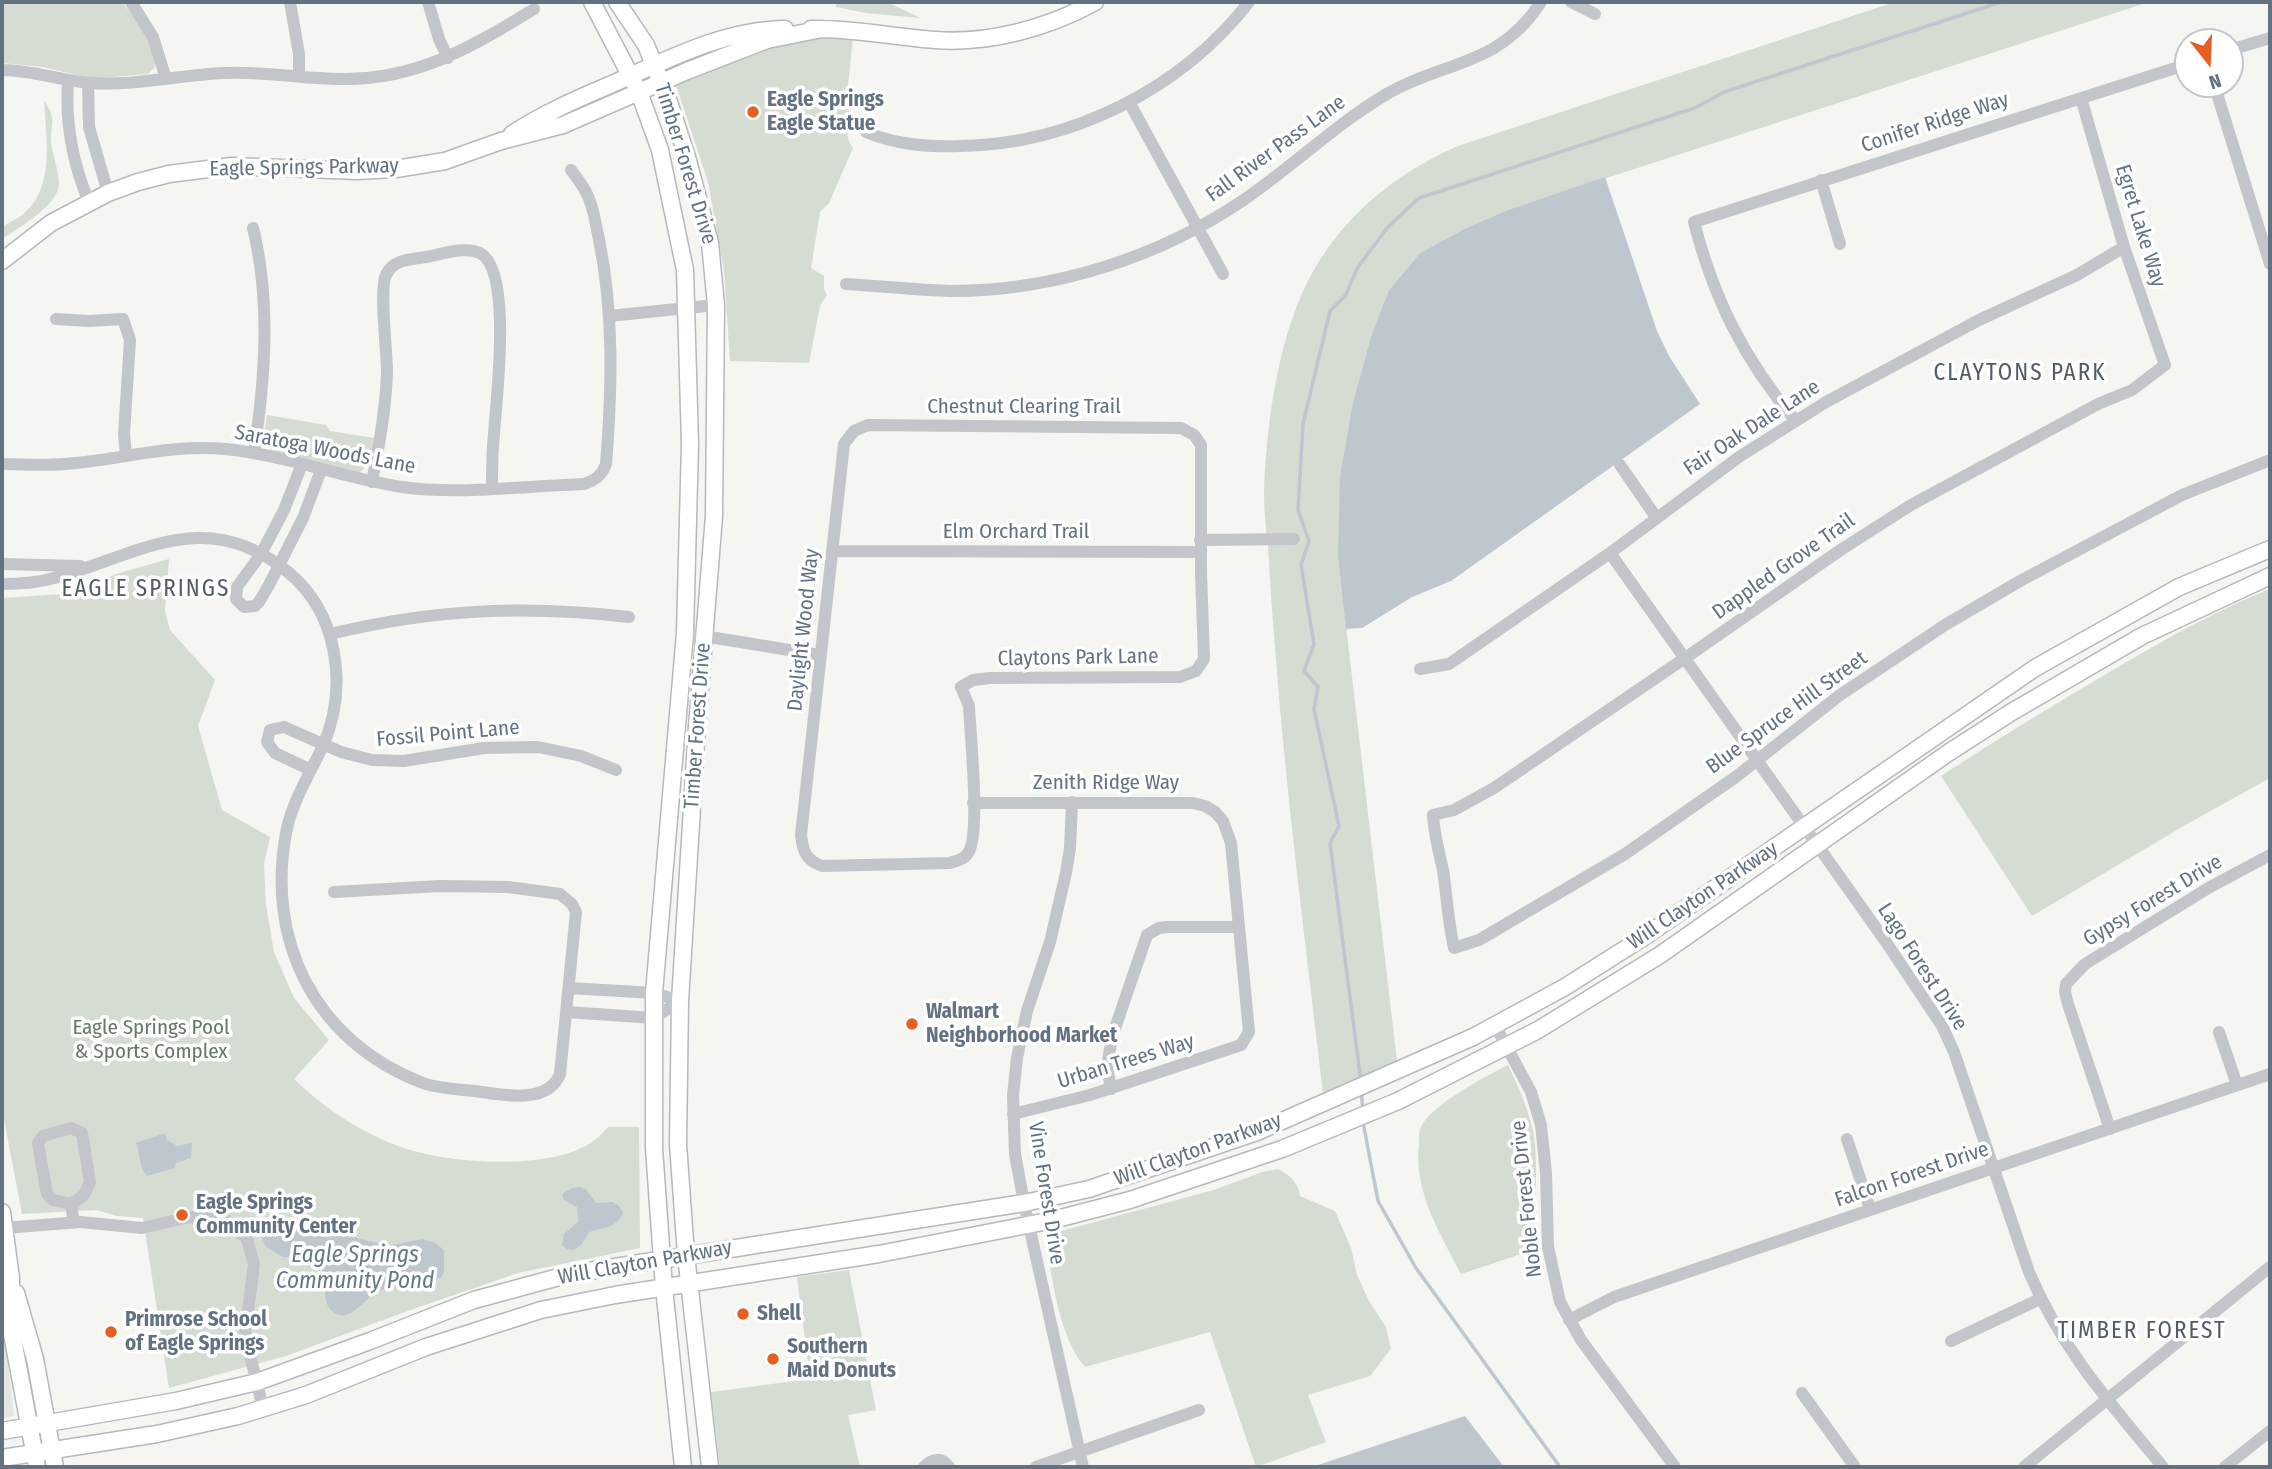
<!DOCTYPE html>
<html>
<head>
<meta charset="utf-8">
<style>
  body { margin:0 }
  #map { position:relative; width:2272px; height:1469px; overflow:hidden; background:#f5f5f1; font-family:"Fira Sans Condensed",sans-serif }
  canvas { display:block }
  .frame { position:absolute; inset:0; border:4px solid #637283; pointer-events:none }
  .north { position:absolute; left:2174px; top:28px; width:70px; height:70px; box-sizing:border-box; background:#fff; border:2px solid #c1c7cd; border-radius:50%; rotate:162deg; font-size:19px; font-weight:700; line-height:28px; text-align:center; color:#637283 }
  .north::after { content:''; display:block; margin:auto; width:24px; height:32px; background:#e55f20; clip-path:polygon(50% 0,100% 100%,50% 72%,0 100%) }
</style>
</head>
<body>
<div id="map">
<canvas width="2272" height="1469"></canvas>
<div class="frame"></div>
<div class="north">N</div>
</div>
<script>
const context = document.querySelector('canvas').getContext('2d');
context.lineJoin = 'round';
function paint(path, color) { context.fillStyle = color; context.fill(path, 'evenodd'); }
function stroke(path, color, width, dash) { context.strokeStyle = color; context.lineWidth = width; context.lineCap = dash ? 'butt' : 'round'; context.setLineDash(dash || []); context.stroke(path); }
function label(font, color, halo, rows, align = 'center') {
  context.font = font + ' "Fira Sans Condensed",sans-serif'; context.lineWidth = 7; context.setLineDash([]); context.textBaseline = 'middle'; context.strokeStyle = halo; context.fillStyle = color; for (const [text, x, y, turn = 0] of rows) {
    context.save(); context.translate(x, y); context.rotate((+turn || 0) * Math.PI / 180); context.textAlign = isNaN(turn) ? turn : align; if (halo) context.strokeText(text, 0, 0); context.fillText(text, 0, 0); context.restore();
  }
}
const built = new Path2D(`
  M2,1312L14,1416L2,1419Z`);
const green = new Path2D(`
  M2,2H122C137,20 154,42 155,67L148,74L102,78L85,77L43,67L2,63Z
  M836,2H886L921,18L866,13L836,7Z
  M1895,2H2149L1508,210L1464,229L1420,253L1389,290L1372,333L1353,402L1338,557L1397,1061L1323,1094C1306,945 1286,796 1275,647C1272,613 1270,580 1268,546C1266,529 1264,511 1264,493C1266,430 1276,354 1301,296C1331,226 1389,176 1458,146Z
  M853,37L846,105L852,118C846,128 845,137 853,148L829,203L820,212L811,268L824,276V289L827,295L820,306L809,363L730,361L724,270L708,182L676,85L679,82C714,67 751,51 788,43C809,38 831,37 853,37Z
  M44,100C57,120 51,120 51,141C52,155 59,170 59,184C58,206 18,228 2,239V227C8,223 15,220 21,216C56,190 46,138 44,100Z
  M267,415L326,425L330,431L374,438C371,452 371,468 357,473L271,450L263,441Z
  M169,559L165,611L170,630L215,680L198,726L222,810L270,837L264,864L266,905L274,952L294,998L329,1040L294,1079C322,1106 357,1130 393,1144C440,1164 549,1172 592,1142C598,1138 603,1132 608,1127H639L640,1248L518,1273L402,1313L286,1356L169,1388L143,1218L117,1216L96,1210L22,1214L2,1109V598L64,594L119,573Z
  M2270,589V778L2187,824L2032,916L1941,776C1999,738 2058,702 2118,667C2168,638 2217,610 2270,589Z
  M1508,1065C1518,1086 1528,1108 1533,1131C1540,1169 1533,1212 1533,1250L1461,1274C1440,1234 1413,1190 1419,1143C1419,1138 1419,1131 1421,1127C1431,1105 1486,1076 1508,1065Z
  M1278,1169C1291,1176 1298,1182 1300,1196L1335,1211L1351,1248L1357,1275L1369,1301L1386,1327L1391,1349L1370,1376L1308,1395L1326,1442L1256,1467L1210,1332L1085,1367C1059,1337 1053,1282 1046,1243L1050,1234L1214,1190L1262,1172Z
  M849,1270L876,1410L848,1415L860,1467H720L711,1392L810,1379L797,1277Z`);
const water = new Path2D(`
  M1605,177L1657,331L1669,356L1700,404L1451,581L1412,597L1362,628L1346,629L1338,557L1340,477L1353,402L1372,333L1389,290L1420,253L1464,229L1508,210Z
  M165,1133L167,1140L177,1146L192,1143L191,1158L176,1163L175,1168L147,1176C138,1166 141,1155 136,1143Z
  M579,1187L586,1189L596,1203L613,1202L619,1206L623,1213C616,1228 603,1228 589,1232L582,1244L574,1250L567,1249L562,1245L564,1234L578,1222L577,1207L564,1200L562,1194L572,1188Z
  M275,1226L307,1234L333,1232L388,1246L422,1239L435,1243L444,1250V1271L441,1278C427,1282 411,1279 398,1283C391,1285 384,1289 378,1292C366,1297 360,1310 348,1314C340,1317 334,1314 329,1308C320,1292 331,1276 314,1257H283L266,1247L262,1238Z
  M1465,1416L1504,1467H1312Z`);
const stream = new Path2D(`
  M1361,1082L1330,843L1339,826L1314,709L1318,687L1304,671L1314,644L1301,565L1309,541L1298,510L1303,424L1330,311L1345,296L1358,267L1388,227L1419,198L1695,108L1724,92L2001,2
  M1361,1090L1363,1110
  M1363,1122L1378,1201L1416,1268L1560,1467`);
const street = new Path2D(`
  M131,2L153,37L166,79
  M290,2L299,54V75
  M428,2L439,39L448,58
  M1571,2L1595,14
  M2230,50L2270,38
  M2,70C33,70 61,81 91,83C136,86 180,75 224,73C264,71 302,79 342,79C417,80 472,47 534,9
  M68,80C65,124 72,162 89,202
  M88,83L89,127L108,193
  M2214,84L2270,264
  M2081,98L2124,247L2165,365L2132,390L2098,404L1911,505L1842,549L1691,654L1494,788L1454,810L1433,815C1434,834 1439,852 1443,870C1447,897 1448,922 1454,948L1479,940L1625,854L1737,776L1840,695L1945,625L2020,581L2182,495L2270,460
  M1129,102L1223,274
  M866,132C897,145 927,147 961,146C1072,144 1181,89 1249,2
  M1821,180L1840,244
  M253,228C271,302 265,379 254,453
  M846,284C881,286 916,290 951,291C1055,291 1160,257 1245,199C1293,166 1335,125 1385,95C1445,60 1499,67 1541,2
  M609,316L716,305
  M56,319L89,321L123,319L130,340L124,434L126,455
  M1796,421C1744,360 1714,299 1694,222L2188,64
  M868,425L1181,428L1194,435L1201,445V573L1204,659L1196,671L1180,677L990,678L973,680L961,687L969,706C970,732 981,836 968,853C964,860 956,861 949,863L822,866C806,860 803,852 801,835L844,444L854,431Z
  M2,464C27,465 52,466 76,463C127,458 174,444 225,449C285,455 343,478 402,487C460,495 526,486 584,484C596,480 602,475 606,464C612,388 614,314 599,239C595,223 594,206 586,192C582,184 576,177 571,170
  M302,464L284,510L261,554L237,587L236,599L244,607L255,606L259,602L269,585L303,518L321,470
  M1620,465L1656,517
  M372,482C379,445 386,409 387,371C387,351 379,289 386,275C393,259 412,259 427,257C442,254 465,246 480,253C513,270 496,401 494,434C492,452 492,470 492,488
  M1200,540L1294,539
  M832,551L1200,552
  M1610,553L1886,942L1942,1026L1954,1052L2029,1272C2062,1350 2110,1403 2163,1467
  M2,564L80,566
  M2,584C19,584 37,583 54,578C139,555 205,504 288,572C339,614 348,688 323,746C311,771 293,801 287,828C264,940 315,1042 423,1083C439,1089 459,1089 475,1091C502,1095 548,1105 560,1074L576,912L572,904L560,894L508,887L440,886L334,892
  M685,633L820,655
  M330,634C434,609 523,605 629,617
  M1420,669L1449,664L1610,553L1739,457L1826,402L1979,320L2077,275L2124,247
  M311,770L275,753L267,742L270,730L284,727L341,752L372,760L404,761L484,748L538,747L581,756L616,770
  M1072,802L1070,848L1066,873L1050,942L1027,1011L1017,1058L1013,1095L1015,1154L1024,1203L1083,1467
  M973,803H1193L1205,806L1215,812L1223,821L1231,843L1249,1032L1241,1045L1090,1095L1013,1114
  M569,988L654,993L680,1001
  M567,1012L654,1018L680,1001
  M1495,1025L1531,1092L1541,1125L1546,1173L1548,1247L1560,1302L1581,1340L1675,1467
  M2219,1032L2237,1085
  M1111,1089L1107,1067L1112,1037L1147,935L1159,928L1167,927H1239
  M2110,1129L2068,1004L2065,992L2066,984L2085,964L2210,887L2270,855
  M1847,1139L1870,1209
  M71,1204L53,1200L47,1194L38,1143L43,1136L71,1128L82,1133L90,1182L84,1195L71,1204L74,1223
  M4,1228L80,1222L142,1228L190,1217L224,1219L247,1239L254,1264L245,1335L263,1408
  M1569,1320L1614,1297L2270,1074
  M1951,1341L2040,1299
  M1802,1393L1855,1467
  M924,1467C932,1458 942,1457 949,1467
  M1036,1467L1199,1410
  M2024,1467L2270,1267
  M2225,1467L2270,1431`);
const secondary = new Path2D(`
  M592,2L639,92L660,150L685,270L690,444L685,633L654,993V1148L664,1288L683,1467
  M617,2L646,45L669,102L687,157L710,243L716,305L714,516L697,727L680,1001L678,1144L686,1255L710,1467
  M811,29C853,28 893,37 935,40C989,44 1048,28 1095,2
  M512,134C544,113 577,99 612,84C669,59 723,30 785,29
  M2,261L51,223L108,193L138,182L169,174L232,166L357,171L396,169L445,161L501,141L563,125L687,71L767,40L822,29
  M2,1212L11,1278V1329L37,1467
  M16,1293L35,1359L55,1467
  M2,1431L176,1401L257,1382L370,1341L474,1300L570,1274L1024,1203L1089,1189L1257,1132L1473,1037L1565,987L1644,937L2035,668L2179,587L2270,549
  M2,1458L157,1434L238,1416L306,1395L426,1347L541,1310L615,1295L879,1254L1053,1220L1130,1200L1282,1149L1398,1101L1538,1030L1660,955L1948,753L2010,713L2142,636L2270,576`);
const markers = [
  [753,112,7,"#e55f20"],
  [912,1024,7,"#e55f20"],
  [182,1215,7,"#e55f20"],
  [743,1314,7,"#e55f20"],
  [111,1332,7,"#e55f20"],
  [773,1359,7,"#e55f20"]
];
const poiNames = [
  ["Eagle Springs",767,100],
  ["Eagle Statue",767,124],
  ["Walmart",926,1012],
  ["Neighborhood Market",926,1036],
  ["Eagle Springs",196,1203],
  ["Community Center",196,1227],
  ["Shell",757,1314],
  ["Primrose School",125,1320],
  ["of Eagle Springs",125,1344],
  ["Southern",787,1347],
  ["Maid Donuts",787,1371]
];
const streetNames = [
  ["Conifer Ridge Way",1935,123,-18],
  ["Fall River Pass Lane",1276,149,-36],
  ["Timber Forest Drive",685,164,73],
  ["Eagle Springs Parkway",304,168,-1],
  ["Egret Lake Way",2140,226,73],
  ["Chestnut Clearing Trail",1024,407],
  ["Fair Oak Dale Lane",1752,428,-33],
  ["Saratoga Woods Lane",325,450,11],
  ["Elm Orchard Trail",1016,532],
  ["Dappled Grove Trail",1784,567,-35],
  ["Daylight Wood Way",804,630,-84],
  ["Claytons Park Lane",1078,658,-1],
  ["Blue Spruce Hill Street",1787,713,-36],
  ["Timber Forest Drive",698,726,-86],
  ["Fossil Point Lane",448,734,-5],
  ["Zenith Ridge Way",1106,783],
  ["Will Clayton Parkway",1703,896,-34],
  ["Gypsy Forest Drive",2153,901,-31],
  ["Lago Forest Drive",1922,967,57],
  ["Urban Trees Way",1126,1062,-17],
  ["Will Clayton Parkway",1198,1150,-20],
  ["Falcon Forest Drive",1912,1175,-19],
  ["Vine Forest Drive",1046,1193,81],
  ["Noble Forest Drive",1527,1199,-96],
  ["Will Clayton Parkway",645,1263,-10]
];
const parkNames = [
  ["Eagle Springs Pool",151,1028],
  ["& Sports Complex",151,1052]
];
const neighbourhoodNames = [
  ["CLAYTONS PARK",2020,374],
  ["EAGLE SPRINGS",146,590],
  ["TIMBER FOREST",2142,1332]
];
const waterNames = [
  ["Eagle Springs",355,1256],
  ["Community Pond",355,1282]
];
paint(built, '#e5e6e4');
paint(green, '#d5dcd2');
paint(water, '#bdc7cd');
stroke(stream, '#bdc7cd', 3.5);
stroke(secondary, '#b4b9be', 19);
stroke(street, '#c2c5c9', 12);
stroke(secondary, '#fff', 16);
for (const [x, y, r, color] of markers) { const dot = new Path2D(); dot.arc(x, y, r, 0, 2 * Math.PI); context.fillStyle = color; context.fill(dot); stroke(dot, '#fff', 2.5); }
label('bold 21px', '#637283', '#fff', poiNames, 'left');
label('21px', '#637283', '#fff', streetNames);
label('21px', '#657a62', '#fff', parkNames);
context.letterSpacing = '2px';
label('23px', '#515c67', '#fff', neighbourhoodNames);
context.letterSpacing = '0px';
label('italic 23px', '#637a86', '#fff', waterNames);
</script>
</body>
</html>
